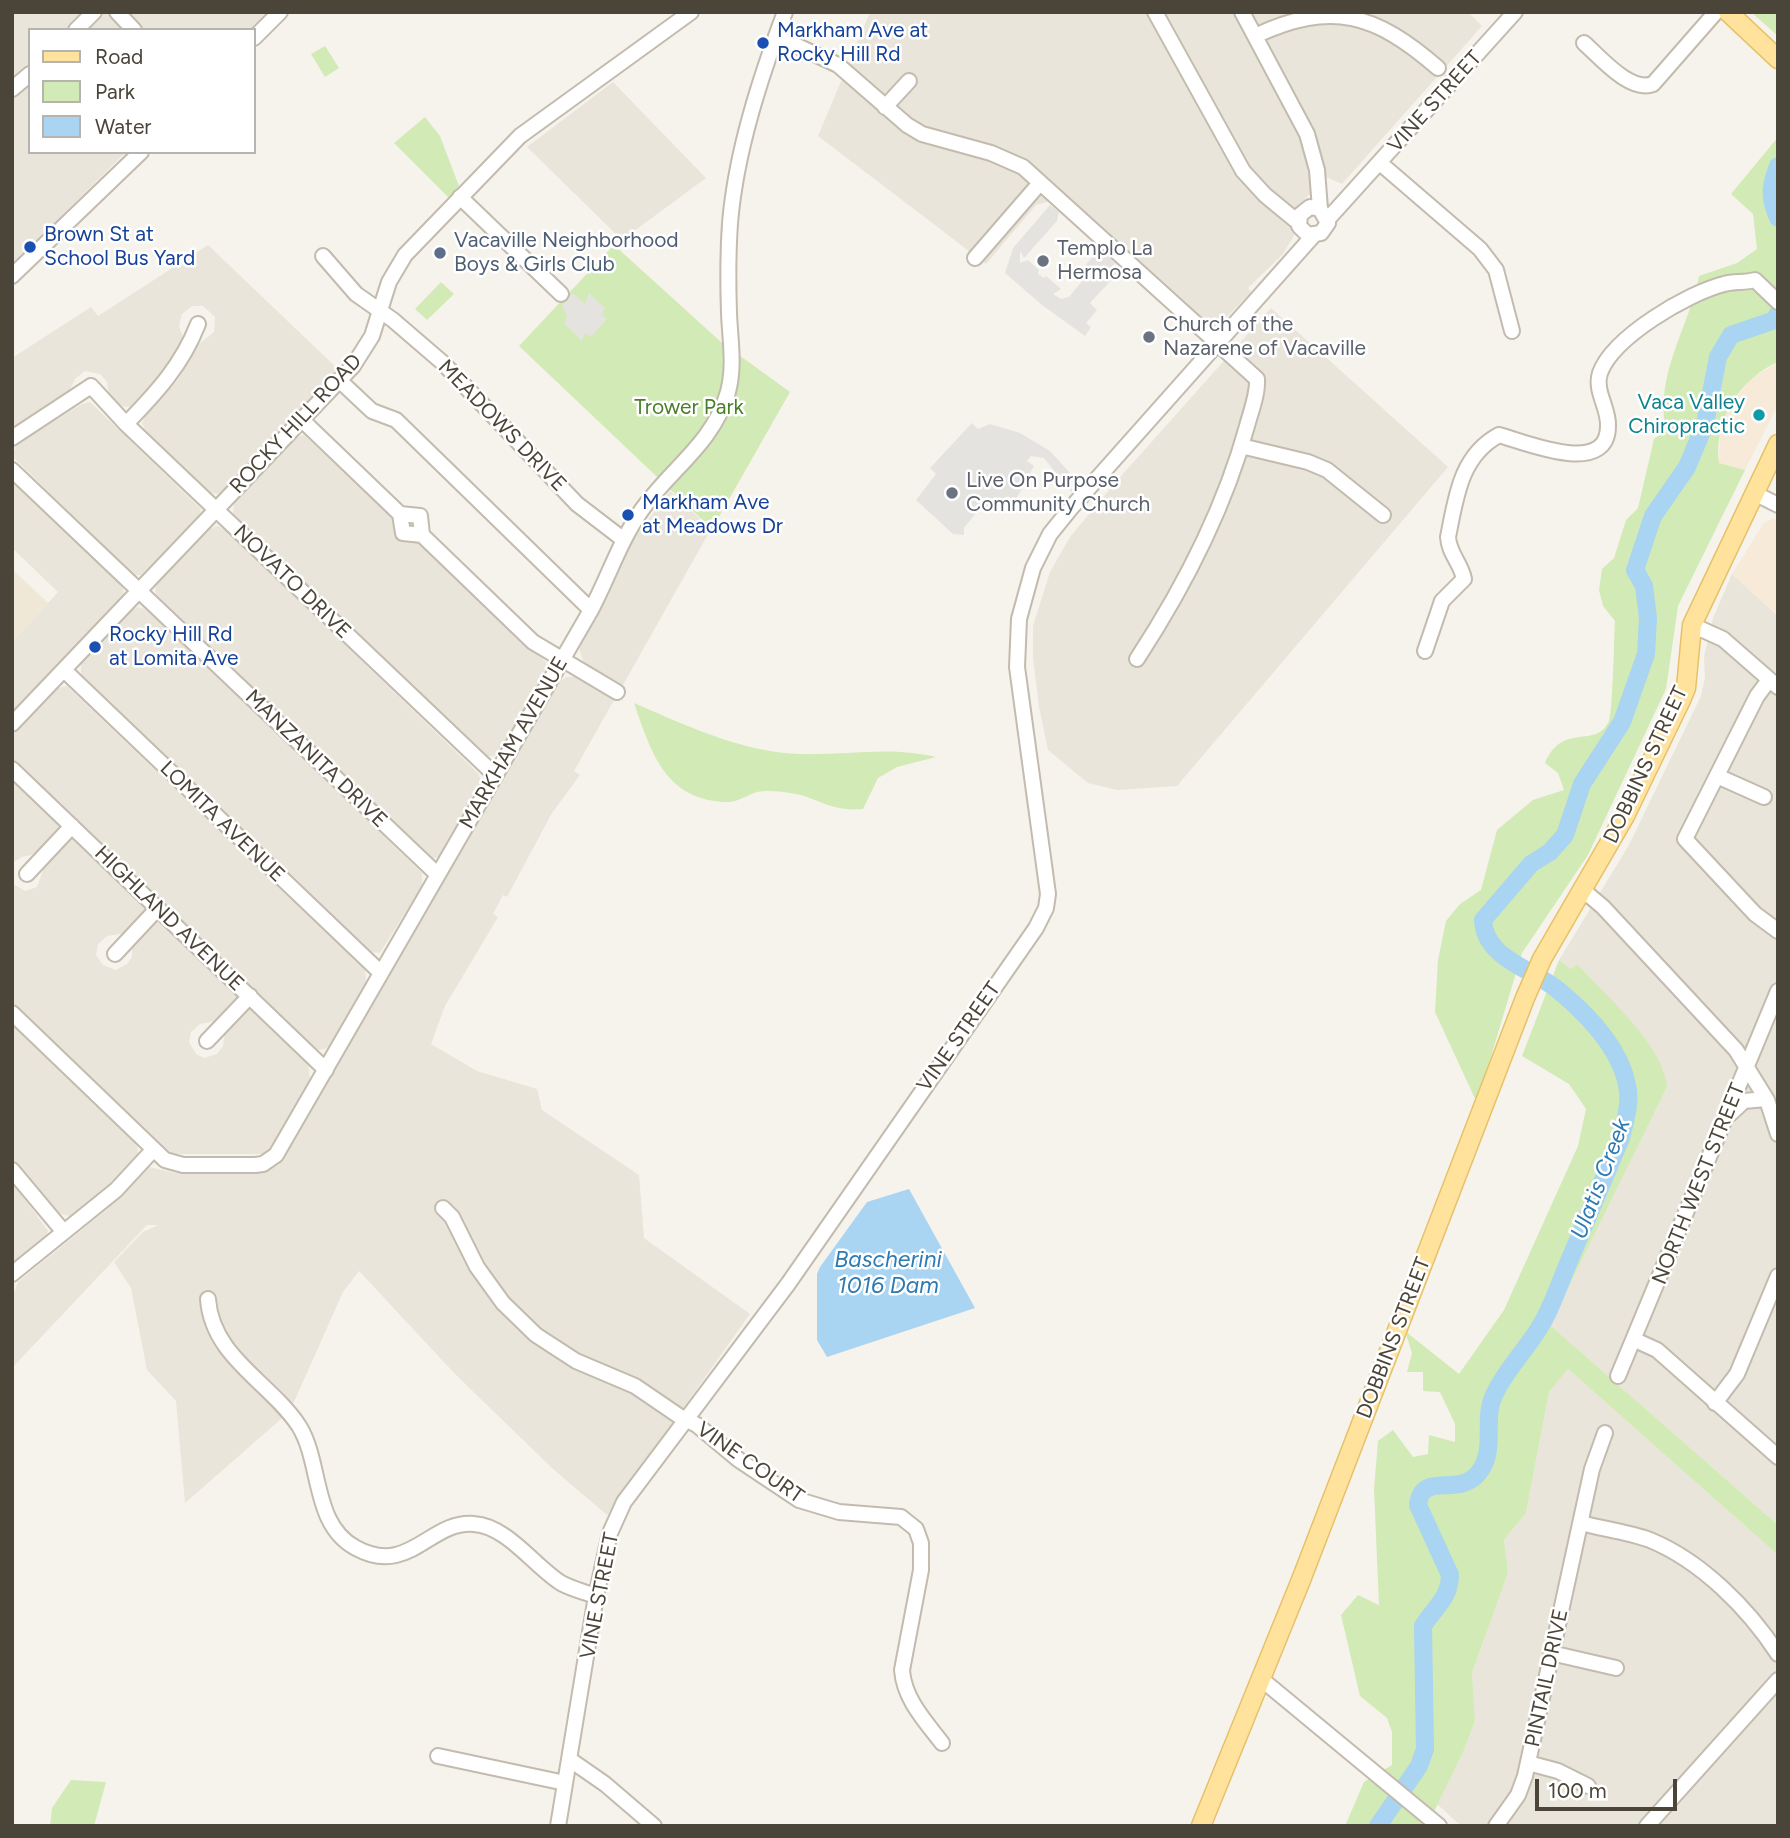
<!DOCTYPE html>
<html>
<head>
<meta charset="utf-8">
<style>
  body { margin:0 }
  #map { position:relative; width:1790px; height:1838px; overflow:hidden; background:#f6f3ec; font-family:Figtree,sans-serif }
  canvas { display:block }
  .frame { position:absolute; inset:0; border:14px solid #4b4439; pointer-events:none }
  .legend { position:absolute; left:28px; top:28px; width:228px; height:126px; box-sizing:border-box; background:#fff; border:2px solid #b7b4b0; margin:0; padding:9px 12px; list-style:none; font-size:21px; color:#4b4439 }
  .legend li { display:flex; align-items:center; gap:14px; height:35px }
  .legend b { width:35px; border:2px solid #b7b4b0 }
  .scale { position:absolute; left:1535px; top:1779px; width:142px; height:32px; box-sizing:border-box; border:4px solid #4b4439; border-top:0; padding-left:9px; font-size:21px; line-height:24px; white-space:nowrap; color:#4b4439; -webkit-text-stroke:5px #fff; paint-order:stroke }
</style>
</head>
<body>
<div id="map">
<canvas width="1790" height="1838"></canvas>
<div class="frame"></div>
<ul class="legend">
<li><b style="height:9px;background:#ffe39c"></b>Road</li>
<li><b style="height:19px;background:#d2eab5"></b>Park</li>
<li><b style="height:19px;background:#a9d4f2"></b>Water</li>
</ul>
<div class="scale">100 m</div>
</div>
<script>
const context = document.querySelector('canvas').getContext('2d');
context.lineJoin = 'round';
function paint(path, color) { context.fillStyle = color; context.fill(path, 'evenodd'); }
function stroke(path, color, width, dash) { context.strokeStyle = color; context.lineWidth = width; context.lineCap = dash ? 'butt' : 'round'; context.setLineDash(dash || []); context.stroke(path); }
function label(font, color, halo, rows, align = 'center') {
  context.font = font + ' Figtree,sans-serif'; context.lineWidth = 5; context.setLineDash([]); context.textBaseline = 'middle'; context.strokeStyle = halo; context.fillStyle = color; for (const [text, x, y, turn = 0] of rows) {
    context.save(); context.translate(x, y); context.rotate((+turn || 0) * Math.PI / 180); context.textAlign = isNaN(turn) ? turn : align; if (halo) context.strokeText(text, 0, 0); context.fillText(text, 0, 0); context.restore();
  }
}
const residential = new Path2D(`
  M12,12H271L254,30H30V152H126L12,265Z
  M870,12H1468L1482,26L1342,184L1326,177L1304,200L1287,224L1295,234L1283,254L1248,288L1251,292L1203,342L1051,201L1036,205L986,264L818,136Z
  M613,82L706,178L622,240L527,147Z
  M208,245L339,370L224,491L218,494L208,492L146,432L142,423L146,414L177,381L199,344L214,332L215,317L203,306H192L182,314L179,326L183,338L180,348L163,374L130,407L119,406L109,396L107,382L100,374L85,371L75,379L68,394L12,429V358L91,307L98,316Z
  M1271,308L1448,467L1177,786L1117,790L1088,783L1048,750L1039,707L1033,658V626L1050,572L1070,537L1114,484Z
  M90,402L201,509L199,517L141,575H135L124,566L12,456L17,444L82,404Z
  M304,435L546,662L547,670L497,755L486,757L480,752L233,514L234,503L295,438Z
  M12,480L121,584L124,592L120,601L12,713V642L58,592L12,548Z
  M670,491L711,529L623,685L584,663L579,648L634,538Z
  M218,526L228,532L479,774L481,784L439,857L433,858L423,853L158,598L155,591L157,583L209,529Z
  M1732,574L1778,616V1525L1550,1325L1667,1087L1577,964L1571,969L1559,960L1629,845L1701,696L1705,678L1704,656L1713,618Z
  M138,607L148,610L422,873V886L380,953L369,952L81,677V663L131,610Z
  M566,677H575L614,700L574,771L580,775L552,813L507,897L503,895L493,914L498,917L445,1006L431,1044L477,1071L537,1089L542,1110L639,1175L644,1238L750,1314L607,1515L553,1469L455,1374L359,1271L343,1292L294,1402L280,1420L185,1503L176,1401L147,1370L131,1288L114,1262L143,1232L158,1225H147L12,1368V1298L18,1282L106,1210L149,1167L175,1173L249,1174L267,1172L280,1164L560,681Z
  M67,686L365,970L366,982L328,1048L319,1050L312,1047L12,759V736L58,688Z
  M12,779L62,827L35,854L22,857L12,863Z
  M72,836L147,909L124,933L107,936L98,944L96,955L103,965L116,970L127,964L132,957V945L156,918L239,997L215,1021L200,1024L191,1032L189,1042L196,1054L204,1058L217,1054L223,1046L225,1030L249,1006L308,1063L310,1079L271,1147L263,1154H172L12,1003V883L25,891L37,887L45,865Z
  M12,1025L137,1145L138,1154L109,1192L74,1217L57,1213L12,1160Z
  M12,1182L48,1231L45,1239L12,1265Z
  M1568,1369L1778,1555V1826H1461L1437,1804L1464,1750L1475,1721L1472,1673L1508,1573L1504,1540L1526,1513L1549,1392Z`);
const commercial = new Path2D(`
  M1778,362V405L1745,470L1719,463L1720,429L1729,408L1749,380Z
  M1773,518L1778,521V609L1775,613L1732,574L1764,523Z`);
const education = new Path2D(`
  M12,569L48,603L12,642Z`);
const green = new Path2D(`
  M1751,12H1778V36Z
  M325,46L339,68L325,77L311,54Z
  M425,117L440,136L459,186L449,198L394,143Z
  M1778,137V362C1740,378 1713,421 1719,463L1745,470L1678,606L1666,689L1588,855L1522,953L1477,1103L1435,1012L1438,960L1446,921L1460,904L1481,890L1497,830L1533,800L1564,790L1558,773L1545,763C1563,721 1596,750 1609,721C1613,710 1614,638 1615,621L1603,606L1599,590L1602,569L1614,558L1626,520L1638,508L1654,439L1666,430C1654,375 1689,328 1699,276L1737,263L1757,249L1753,214L1731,194Z
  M614,245L721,342L790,392L712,529L519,346Z
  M441,282L454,294L427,320L415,309Z
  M634,703C678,722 723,743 770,751C825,761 879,743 936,757L897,767L878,778L863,809C828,812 819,797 790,793C780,791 766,790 757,792C747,795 736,803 726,802C665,800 651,752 634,703Z
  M1559,960L1571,969L1577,964C1605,995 1664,1045 1667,1087L1550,1325L1778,1525V1555L1568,1369L1549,1392L1526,1513L1504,1540L1508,1573L1472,1673L1475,1721L1464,1750L1427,1826H1345L1364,1782L1392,1765V1732L1387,1718L1360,1696L1341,1615L1358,1595L1379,1605L1374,1489L1378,1441L1393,1430L1413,1457L1428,1454L1429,1435L1455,1442V1424L1440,1392L1423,1391V1372H1407L1412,1353L1405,1331L1459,1374L1504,1310L1578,1146L1586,1109L1569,1084L1522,1056Z
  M71,1780L106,1782L94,1826H50L52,1808Z`);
const parking = new Path2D(`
  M1050,205L1059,212L1057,221L1024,258L1020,251V263L1028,260L1039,270L1038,274L1044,278L1046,276L1061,289L1053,294L1061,299L1069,297L1082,281L1076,275L1100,249L1115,263L1111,269L1117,274L1090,303L1097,310L1086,323L1091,327L1085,336L1042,305L1005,273L1013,248Z
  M573,293L585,304L589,293L605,308L602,315L607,319L591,337L585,333L582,341L564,324L567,316L562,306Z
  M972,423L978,429L990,424L1020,433L1050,451L1079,483L1071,492L1044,458L1031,456L1027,461L1034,466L1015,501L1008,496L976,513L964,528V535L953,534L916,500L936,474L930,468Z`);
const water = new Path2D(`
  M909,1189L975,1308L827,1357L817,1340V1274L820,1267L867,1202Z`);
const river = new Path2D(`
  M1778,166C1770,187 1769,197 1778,218
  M1378,1826L1419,1766L1425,1749L1423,1626C1434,1608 1450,1598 1450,1575L1418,1505C1422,1468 1462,1502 1482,1468C1495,1446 1483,1418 1494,1395C1506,1369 1527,1349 1541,1325C1552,1307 1559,1285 1567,1266C1585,1223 1603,1181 1621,1138C1625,1121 1631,1103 1627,1085C1620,1048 1586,1013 1558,990C1531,968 1485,959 1483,920L1531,864L1550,852L1565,835L1582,784L1622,722L1646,654L1648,618L1644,586L1635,570L1653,516L1687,467L1705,424L1718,357L1731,335L1775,320L1778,313`);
const minor = new Path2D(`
  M117,12L134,30
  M1155,12L1243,171L1265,195L1299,223
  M1242,12L1307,134L1317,170L1320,209L1328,223L1321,233L1308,235L1299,226L1300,215L1310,207L1320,209
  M76,30L94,12
  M776,36L838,65L907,125L922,134L991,153L1023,167L1257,379C1258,394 1251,411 1247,426C1224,510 1184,587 1137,659
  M1255,36C1332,0 1376,14 1438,68
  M254,38L280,12
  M1584,43C1600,57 1630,93 1653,84L1716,12
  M12,89L30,74
  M885,107L909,81
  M1380,163L1480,249L1496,270L1512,331
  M460,197L561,294
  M1328,219L1515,12
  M323,256L356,294L393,320L443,363L577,504L624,540
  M975,258L1040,183
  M12,276L141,152
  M339,380L372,411L396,420L591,610
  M302,420L400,514L403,533L422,535
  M126,424C157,392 182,365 198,324
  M12,438L91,386L126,424L495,775
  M1241,446L1308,462L1327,470L1383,515
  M12,470L438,875
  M1754,493L1778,505
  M400,514L420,516L422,535L533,642L617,692
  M1692,625L1723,639L1778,687
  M1425,651L1442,601L1464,579C1461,563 1449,554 1448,537C1456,498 1460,456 1499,435C1527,443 1608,477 1608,426C1609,408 1594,391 1600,373C1613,337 1688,293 1724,284C1734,281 1745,283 1755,280L1778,302
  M64,670L381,973
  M1769,680L1757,696L1685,839L1755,914L1778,931
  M12,724L353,366L372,336L389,282L405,255L520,136L691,12
  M12,769L326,1070
  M1717,776L1764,797
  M27,874L72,826
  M1584,891L1603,907L1736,1050L1767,1100L1778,1134
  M115,954L158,908
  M12,1013L165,1160L183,1165H255L263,1164L276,1155L591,610C608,578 620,541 641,511C670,469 713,444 728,392C735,365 730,340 729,313C728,284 728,252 730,223C736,152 760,78 785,12
  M207,1041L250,996
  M1730,1114L1744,1101L1766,1099
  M12,1170L63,1231
  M443,1208L452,1217L477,1267L503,1303L536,1335L576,1361L635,1386L679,1416L697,1425L739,1460L799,1500L839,1512L901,1517L916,1529L921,1543V1570L902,1670C904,1699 925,1721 942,1743
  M12,1274L116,1190L153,1150
  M208,1299C212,1357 270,1382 299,1426C322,1463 312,1525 356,1548C409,1577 430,1520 474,1524C507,1526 534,1566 561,1583C572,1589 584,1592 596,1596
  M1635,1340L1657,1350L1778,1457
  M1618,1376L1778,991
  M1715,1403L1737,1374L1778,1276
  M1581,1523C1603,1529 1628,1532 1650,1540C1701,1561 1748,1608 1778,1654
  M1551,1653L1616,1668
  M1260,1678L1439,1826
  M438,1756L565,1783
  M569,1759L605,1784L654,1826
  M1528,1763L1558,1771L1588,1786
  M558,1826L596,1596L610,1533L624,1502L788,1284L1036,928L1046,908L1048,894L1017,667L1019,619L1033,568L1050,534L1071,508L1313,236
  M1496,1826L1518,1795L1525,1776L1592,1469L1605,1433
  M1647,1826L1778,1680`);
const major = new Path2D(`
  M1728,12L1778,59
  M1201,1826L1301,1580L1525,998L1542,959L1625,816L1681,700L1686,688L1692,625L1778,444`);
const markers = [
  [763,43,7,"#1a4fb4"],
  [30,247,7,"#1a4fb4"],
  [440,253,7,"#5c6f8a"],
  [1043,261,7,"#6b7280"],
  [1149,337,7,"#6b7280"],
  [1759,415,7,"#0f9aa8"],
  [952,493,7,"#6b7280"],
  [628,515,7,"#1a4fb4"],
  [95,647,7,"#1a4fb4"]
];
const transitNames = [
  ["Markham Ave at",777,31],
  ["Rocky Hill Rd",777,55],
  ["Brown St at",44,235],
  ["School Bus Yard",44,259],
  ["Markham Ave",642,503],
  ["at Meadows Dr",642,527],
  ["Rocky Hill Rd",109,635],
  ["at Lomita Ave",109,659]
];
const streetNames = [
  ["VINE STREET",1435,102,-48],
  ["ROCKY HILL ROAD",296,424,-47],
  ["MEADOWS DRIVE",502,426,46],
  ["NOVATO DRIVE",292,582,44],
  ["MARKHAM AVENUE",514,743,-60],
  ["MANZANITA DRIVE",316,759,44],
  ["DOBBINS STREET",1646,765,-65],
  ["LOMITA AVENUE",222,822,44],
  ["HIGHLAND AVENUE",169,919,44],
  ["VINE STREET",959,1037,-55],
  ["NORTH WEST STREET",1699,1184,-68],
  ["DOBBINS STREET",1394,1338,-69],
  ["VINE COURT",750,1463,35],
  ["VINE STREET",600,1596,-79],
  ["PINTAIL DRIVE",1547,1678,-78]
];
const serviceNames = [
  ["Vacaville Neighborhood",454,241],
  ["Boys & Girls Club",454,265]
];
const worshipNames = [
  ["Templo La",1057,249],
  ["Hermosa",1057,273],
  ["Church of the",1163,325],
  ["Nazarene of Vacaville",1163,349],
  ["Live On Purpose",966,481],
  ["Community Church",966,505]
];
const cultureNames = [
  ["Vaca Valley",1745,403],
  ["Chiropractic",1745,427]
];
const parkNames = [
  ["Trower Park",689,408]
];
const waterNames = [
  ["Ulatis Creek",1601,1179,-69],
  ["Bascherini",888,1260],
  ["1016 Dam",888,1286]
];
paint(residential, '#eae5da');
paint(commercial, '#f7ead8');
paint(education, '#efe8d6');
paint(green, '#d2eab5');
paint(parking, '#e5e3e0');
paint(water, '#a9d4f2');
stroke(river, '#a9d4f2', 18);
stroke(minor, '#c2bbae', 18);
stroke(major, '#e6c16a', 21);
stroke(minor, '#fff', 14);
stroke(major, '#ffe39c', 18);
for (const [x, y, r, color] of markers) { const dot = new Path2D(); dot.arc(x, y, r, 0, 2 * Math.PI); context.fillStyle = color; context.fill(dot); stroke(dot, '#fff', 2.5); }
label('21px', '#164399', '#fff', transitNames, 'left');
label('21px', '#4b4439', '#fff', streetNames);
label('21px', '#4e5e75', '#fff', serviceNames, 'left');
label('21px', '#5b616d', '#fff', worshipNames, 'left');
label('21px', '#0d838f', '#fff', cultureNames, 'right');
label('21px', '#4a7f2a', '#fff', parkNames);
label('italic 23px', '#2e7ab2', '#fff', waterNames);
</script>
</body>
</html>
